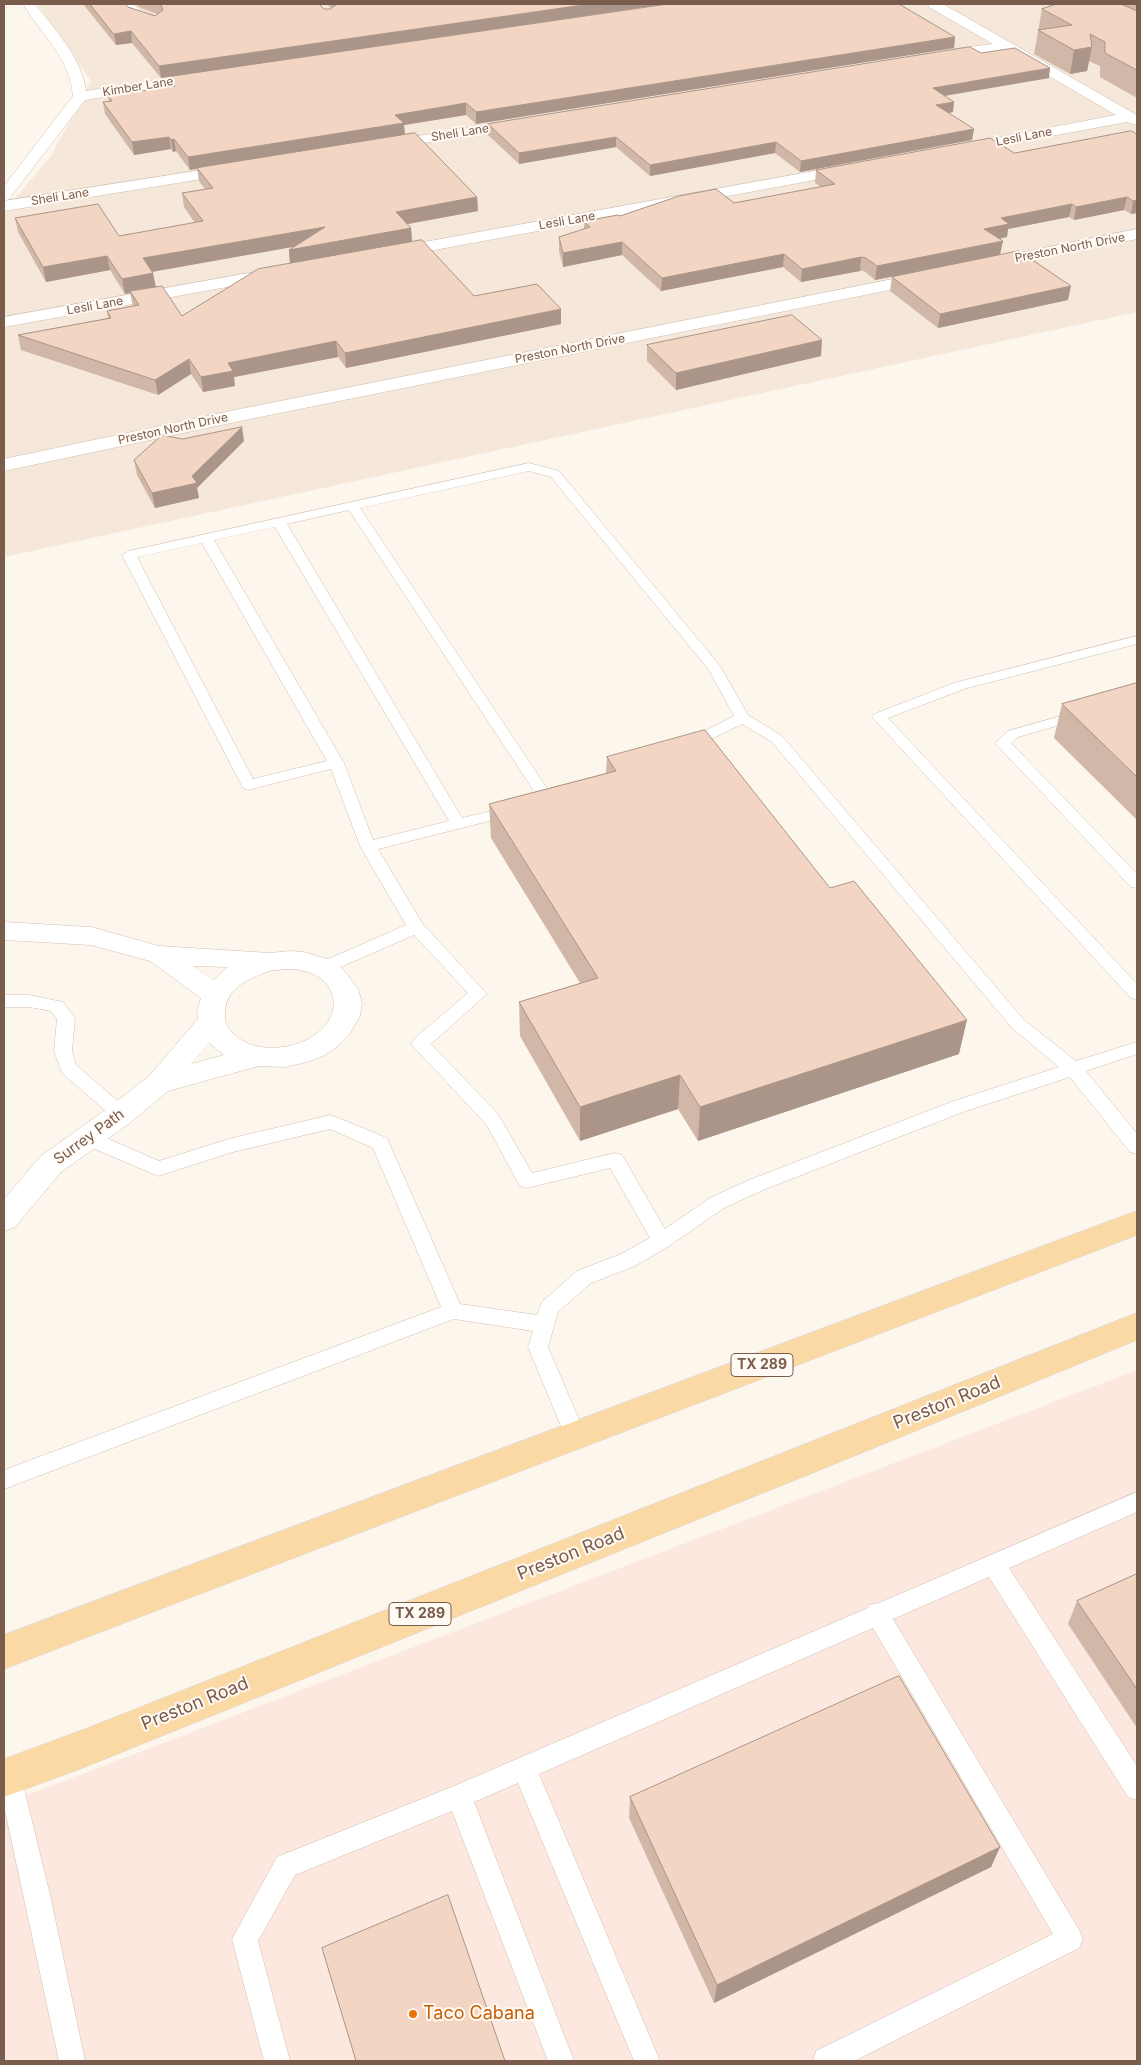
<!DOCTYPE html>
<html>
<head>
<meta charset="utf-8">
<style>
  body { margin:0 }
  #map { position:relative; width:1141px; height:2065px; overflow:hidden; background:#fdf6ec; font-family:Inter,sans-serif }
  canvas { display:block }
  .frame { position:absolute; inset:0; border:5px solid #7a5c4d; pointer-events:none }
</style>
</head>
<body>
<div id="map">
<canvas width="1141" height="2065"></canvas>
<div class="frame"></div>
</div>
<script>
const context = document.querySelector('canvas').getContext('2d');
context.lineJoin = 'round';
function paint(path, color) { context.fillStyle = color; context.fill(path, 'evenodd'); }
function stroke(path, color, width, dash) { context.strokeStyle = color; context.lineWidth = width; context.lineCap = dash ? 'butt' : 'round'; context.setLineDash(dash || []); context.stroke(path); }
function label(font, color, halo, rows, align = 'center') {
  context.font = font + ' Inter,sans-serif'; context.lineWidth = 4; context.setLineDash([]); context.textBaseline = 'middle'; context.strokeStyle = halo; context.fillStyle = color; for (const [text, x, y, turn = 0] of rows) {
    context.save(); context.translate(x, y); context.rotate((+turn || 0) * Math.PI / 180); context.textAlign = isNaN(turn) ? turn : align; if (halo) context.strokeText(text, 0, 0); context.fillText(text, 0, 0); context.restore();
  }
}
const residential = new Path2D(`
  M37,4H1049L1137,51V312L4,557V212L51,156L91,81Z`);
const commercial = new Path2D(`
  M1137,1370V2061H4V1804Z`);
const service = new Path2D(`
  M529,463L559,471L720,666L748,715L782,736L1024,1020L1076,1061L1137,1042V1054L1086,1071L1137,1134V1154L1130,1152L1070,1077L963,1112L763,1190L724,1208L669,1246L635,1266L591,1283L558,1312L548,1347L586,1436L582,1443L575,1445L568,1443L528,1347L533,1331L454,1319L4,1489V1470L441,1307L373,1148L330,1129L233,1152L158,1176L81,1143L79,1138L81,1133L88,1131L95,1133L159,1161L232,1138L331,1115L387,1138L460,1304L537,1315L542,1302L577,1271L621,1254L650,1238L610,1168L527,1188L520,1186L486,1124L411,1044L414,1039L468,993L414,935L329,972L323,974L317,972L315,968L317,964L406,925L360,846L331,769L248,790L243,788L122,555L129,551ZM529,471L551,477L709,670L734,716L683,742L681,745L683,748H693L742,724L772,742L1012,1028L1059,1067L951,1102L749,1180L710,1198L665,1229L622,1155L615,1153L532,1173L498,1114L431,1044L487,994L422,923L378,849L517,814L520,811L517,808L512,806L462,818L287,524L349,510L543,805H553L556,802L360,508ZM275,527L449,821L373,840L344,763L214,540ZM202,543L327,761L253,779L137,557Z
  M1137,636V644L964,689L888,718L1137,984V1000L1131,998L872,717L874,714L954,683Z
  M1079,711L1084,712L1086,715L1084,718L1018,737L1011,743L1137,874V888L1131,887L995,743L1008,731Z
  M4,995H29L63,1002L75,1018L72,1051L76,1065L127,1109L130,1114L127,1119L121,1121L115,1119L62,1073L54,1051L57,1019L51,1011L29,1007H4Z
  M1137,1492V1512L1009,1568L1137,1766V1800L1128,1797L989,1577L893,1619L1079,1930L1083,1939L1079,1948L854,2061H813L816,2051L1053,1934L873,1628L539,1774L660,2061H634L518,1783L474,1802L574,2061H548L452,1811L295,1875L258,1941L290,2061H264L232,1939L277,1857L454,1786L868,1608L869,1605L879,1603Z
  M9,1764L18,1767L21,1776L51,1899L85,2061H59L4,1806V1766Z`);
const minor = new Path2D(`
  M23,4H35C55,30 82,58 86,91L205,73L212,77L205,81L85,100L9,199L4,201V186L73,96C69,55 42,36 23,4Z
  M120,4H133L140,10L162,18L163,21L157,25L130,16Z
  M928,4H943L1135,114L1137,116V125L1127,122L959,153L954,152L952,149L954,146L959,145L1116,115L1004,50L938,59L933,58L931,55L933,52L938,51L993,44L929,7Z
  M526,119L531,120L533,123L531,126L385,149L380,148L378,145L380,142L385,141Z
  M853,164L858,166L861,169L858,172L391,258L385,256L383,253L385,250L391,248Z
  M234,165L239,167L242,170L239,173L4,211V201Z
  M1137,229V239L990,269L984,267L982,264L984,261L990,259Z
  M277,268L283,269L285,273L283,277L4,327V317Z
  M928,272L934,273L936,277L934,281L240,421L4,471V459L240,409Z
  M4,922L91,927L159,946L270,953L290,951L304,952L327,959L343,969L358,989L362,1003L360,1016L349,1035L338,1046L325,1055L310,1061L286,1067L259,1066L168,1091L131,1122L61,1172L15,1227L4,1231V1199L41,1156L111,1106L149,1076L198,1019L197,1011L201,998L150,961L91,945L4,940ZM193,966L228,967L213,980ZM273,970C283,970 294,968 304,971C335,978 344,1009 320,1031C297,1051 251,1056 230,1030C226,1026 225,1021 225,1016C223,988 251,977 273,970ZM209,1043L224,1055L191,1064Z`);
const primary = new Path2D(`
  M1137,1211V1235L4,1669V1635Z
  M1137,1313V1340L842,1461L85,1767L4,1797V1759L85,1729Z`);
const wall = new Path2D(`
  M83,4H125L128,7L155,16L157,14L141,8L135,4H319L324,9H330L331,8L327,4H666L161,78L132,43L116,45Z
  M784,4L955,37L954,48L476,124L466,115L404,125L405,135L477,197L478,211L407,224L411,228L412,242L474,296L561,324L346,368L338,357L234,377L235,386L203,392L191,374L158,395L21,350L18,335L108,318L107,311L133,306L130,293L125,294L110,270L46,282L18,232L15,218L119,236L195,223L184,207L182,193L205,189L199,181L197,168L190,170L176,151L173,152L171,149L134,155L105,114L103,102L109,101L108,96L169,87L168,77ZM293,247L289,250L290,263L182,316L156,287L152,271Z
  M1057,4H1137V98L1100,77V66L1089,61L1087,71L1070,74L1034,54L1042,9Z
  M981,53L1049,78L945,96L953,112L948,113L972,140L800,172L775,153L650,176L616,147L519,164L488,135V124Z
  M1131,131L1137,213L1131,214L1124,210L1074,220L1069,217L1008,229L1007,237L999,239L1000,255L875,280L864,271H860L801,282L783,267L661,291L622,255L563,267L559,251V237L584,229V221L734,203L821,187L815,183L816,170L1014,153Z
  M892,277L1068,300L938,328L890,291Z
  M647,345L821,356L676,390L647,361Z
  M182,439L244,441L197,488L199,498L155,508L137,475L134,460Z
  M1137,683V820L1054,738L1062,704Z
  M607,757L959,1054L698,1141L678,1109L580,1141L520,1036L519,1002L580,983L491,838L489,804L606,773Z
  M1137,1574V1728L1068,1624L1077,1601Z
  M630,1797L1000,1847L991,1867L714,2003L629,1818Z`);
const shadedWall = new Path2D(`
  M590,4H666L161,78L159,66Z
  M131,31L132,43L116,45L114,34Z
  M955,37L954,48L476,124V112Z
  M1092,47L1087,71L1070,74L1074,50Z
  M1050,68L1049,78L931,98L933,88Z
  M954,102L953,112L934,116L936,105Z
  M466,103V115L404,125L405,136L190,170L188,157L395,115Z
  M974,129L972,140L800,172L801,161Z
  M169,137L171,149L134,155L132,142Z
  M616,137V147L519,164V153Z
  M174,139L176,151L173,152L171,140Z
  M776,142L775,153L650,176V165Z
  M477,197L478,211L397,226L396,212Z
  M1127,197L1124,210L1074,220L1076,207Z
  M1137,200V213L1131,214L1133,201Z
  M1072,204L1069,217L1008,229L1007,237L982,242L984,229L1001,218Z
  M325,227L326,241L146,273L143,258Z
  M411,228L412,242L290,264L289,250Z
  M1003,241L1000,255L875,280L877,266Z
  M622,242V255L563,267V253Z
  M784,254L783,267L661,291L662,278Z
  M107,256L110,270L46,282L43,267Z
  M861,257L860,271L801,282L802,269Z
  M153,273L156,288L125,294L122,279Z
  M1071,286L1068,300L938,328L940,314Z
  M561,309V324L346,368L345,353Z
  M822,340L821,356L676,390V373Z
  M336,341L338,357L234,377L235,386L203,392L201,377L228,363Z
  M189,359L191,374L158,395L155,380Z
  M242,427L244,441L197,488L199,498L155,508L152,493L192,476Z
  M967,1020L959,1054L698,1141L700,1107Z
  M680,1075L678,1109L580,1141V1107Z
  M1000,1847L991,1867L714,2003L717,1985Z`);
const building = new Path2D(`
  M90,4H125L128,7L155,16L163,10L161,5L157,4H319L324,9H330L337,4H590L159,66L131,31L114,34Z
  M668,4H899L955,37L476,112L466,103L395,115L404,123L188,157L174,139L171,140L169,137L132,142L103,102L112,101L108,96L175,86L168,77Z
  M1057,4H1121L1137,11V70L1105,53V42L1090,34L1092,47L1074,50L1038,30L1072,25L1042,9Z
  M970,47L981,53L1015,48L1050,68L933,88L954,102L936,105L974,129L801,161L776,142L650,165L616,137L519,153L488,124Z
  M1131,131L1137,134V200L1133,201L1127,197L1076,207L1072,204L1001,218L1009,224L984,229L1003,241L877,266L866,258L861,257L802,269L784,254L662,278L622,242L563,253L559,237L590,227L584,221L618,215L620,216L679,196L716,189L734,203L835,184L816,170L990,138L1014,153Z
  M415,133L477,197L396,212L411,228L289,250L325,227L202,248L143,258L153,273L122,279L107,256L43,267L15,218L98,204L119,236L203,221L182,193L213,188L197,168Z
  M422,240L474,296L537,284L561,309L345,353L336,341L228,363L233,371L201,377L189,359L155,380L18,335L111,318L107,311L139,305L130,291L162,286L182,316L258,269Z
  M1019,251L1071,286L940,314L892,277Z
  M792,315L822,340L676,373L647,345Z
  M242,427L192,476L197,483L152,493L134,460L162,435L182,439Z
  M1137,683V777L1062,704Z
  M705,730L830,888L854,881L967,1020L700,1107L680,1075L580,1107L519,1002L598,978L489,804L616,771L607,757Z
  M1137,1574V1689L1077,1601Z
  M899,1676L1000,1847L717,1985L630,1797Z
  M448,1895L505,2061H356L322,1948Z`);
const markers = [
  [413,2014,5,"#e8710a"]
];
const farStreetnames = [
  ["Kimber Lane",138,87,-9],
  ["Sheli Lane",460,133,-9],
  ["Lesli Lane",1024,137,-11],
  ["Sheli Lane",60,197,-9],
  ["Lesli Lane",567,221,-10],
  ["Preston North Drive",1070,248,-11],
  ["Lesli Lane",95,306,-10],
  ["Preston North Drive",570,349,-11],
  ["Preston North Drive",173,429,-12]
];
const shields = [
  [762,1365,62],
  [420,1614,62]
];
const shieldNames = [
  ["TX 289",762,1365],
  ["TX 289",420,1614]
];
const streetNames = [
  ["Surrey Path",89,1137,-36]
];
const nearStreetnames = [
  ["Preston Road",947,1403,-22],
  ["Preston Road",571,1554,-22],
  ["Preston Road",195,1704,-22]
];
const nearFoodnames = [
  ["Taco Cabana",423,2014]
];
paint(residential, '#f5e8da');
paint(commercial, '#fde8e0');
stroke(service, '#d1beb0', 1);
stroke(minor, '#d1beb0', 1);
stroke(primary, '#dad1cd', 1);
paint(service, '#fff');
paint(minor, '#fff');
paint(primary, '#fbd9a5');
paint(wall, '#d1b7a8');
paint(shadedWall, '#aa9588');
paint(building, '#f3d5c3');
stroke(building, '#aa9588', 1);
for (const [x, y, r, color] of markers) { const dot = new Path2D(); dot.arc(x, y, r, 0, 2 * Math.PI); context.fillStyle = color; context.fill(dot); stroke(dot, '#fffaf3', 2); }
label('12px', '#7a5c4d', '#fffaf3', farStreetnames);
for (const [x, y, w] of shields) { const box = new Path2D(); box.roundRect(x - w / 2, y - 11.5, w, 23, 4); context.fillStyle = '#fffaf3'; context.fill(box); stroke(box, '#7a5c4d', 1); }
label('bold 14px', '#7a5c4d', null, shieldNames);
label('15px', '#7a5c4d', '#fffaf3', streetNames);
label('18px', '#7a5c4d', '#fffaf3', nearStreetnames);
label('18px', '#c56008', '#fffaf3', nearFoodnames, 'left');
</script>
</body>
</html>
